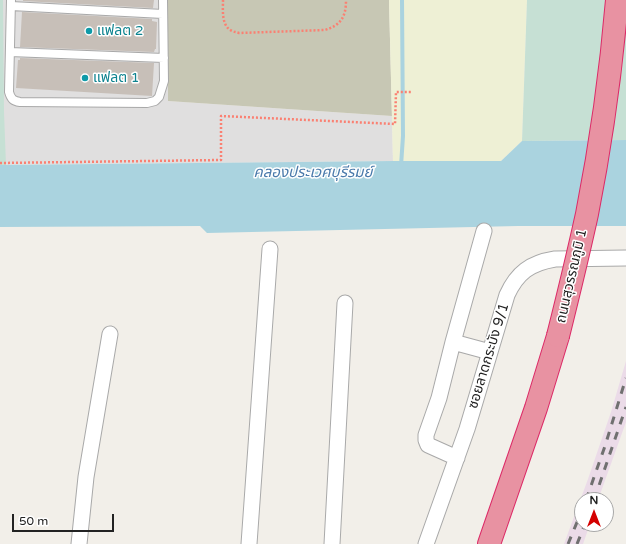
<!DOCTYPE html>
<html>
<head>
<meta charset="utf-8">
<style>
  body { margin:0 }
  #map { position:relative; width:626px; height:544px; overflow:hidden; background:#f2efe9; font-family:"Varela Round",sans-serif }
  canvas { display:block }
  .north { position:absolute; left:574px; top:492px; width:40px; height:40px; box-sizing:border-box; background:#fff; border:1px solid #a7a7a7; border-radius:50%; rotate:0deg; font-size:11px; font-weight:700; line-height:16px; text-align:center; color:#222 }
  .north::after { content:''; display:block; margin:auto; width:14px; height:18px; background:#d40000; clip-path:polygon(50% 0,100% 100%,50% 72%,0 100%) }
  .scale { position:absolute; left:12px; top:514px; width:102px; height:18px; box-sizing:border-box; border:2px solid #222; border-top:0; padding-left:5px; font-size:12px; line-height:14px; white-space:nowrap; color:#222; -webkit-text-stroke:3px #fff; paint-order:stroke }
</style>
</head>
<body>
<div id="map">
<canvas width="626" height="544"></canvas>
<div class="north">N</div>
<div class="scale">50 m</div>
</div>
<script>
const context = document.querySelector('canvas').getContext('2d');
context.lineJoin = 'round';
function paint(path, color) { context.fillStyle = color; context.fill(path, 'evenodd'); }
function stroke(path, color, width, dash) { context.strokeStyle = color; context.lineWidth = width; context.lineCap = dash ? 'butt' : 'round'; context.setLineDash(dash || []); context.stroke(path); }
function label(font, color, halo, rows, align = 'center') {
  context.font = font + ' "Varela Round","Noto Sans Thai",sans-serif'; context.lineWidth = 3; context.setLineDash([]); context.textBaseline = 'middle'; context.strokeStyle = halo; context.fillStyle = color; for (const [text, x, y, turn = 0] of rows) {
    context.save(); context.translate(x, y); context.rotate((+turn || 0) * Math.PI / 180); context.textAlign = isNaN(turn) ? turn : align; if (halo) context.strokeText(text, 0, 0); context.fillText(text, 0, 0); context.restore();
  }
}
const residential = new Path2D(`
  M0,0H168V101L392,116L393,161L0,165Z`);
const industrial = new Path2D(`
  M626,361V422L598,500H582V524H590L583,544H564L588,479L611,412Z`);
const construction = new Path2D(`
  M168,0H389L392,116L168,101Z`);
const farmland = new Path2D(`
  M389,0H527L522,141L501,161H393Z`);
const wetland = new Path2D(`
  M0,0H3L4,112L6,165H0Z
  M527,0H626V140L522,141Z`);
const water = new Path2D(`
  M626,140V226H518L207,233L200,226L0,227V165L393,161H501L522,141Z`);
const stream = new Path2D(`
  M401,166L403,136L402,0`);
const building = new Path2D(`
  M23,0H154L153,8L23,1Z
  M22,12L152,19V21L157,22L156,49H155L154,52L20,47Z
  M20,58L154,63L152,96L16,88L18,60H20Z`);
const path = new Path2D(`
  M223,0C223,10 221,26 232,31C234,32 236,32 239,33L325,30C341,25 346,17 346,0
  M0,163L221,160V116L395,124L396,92H412`);
const lane = new Path2D(`
  M11,0L9,92C11,99 13,101 20,102L147,103L155,101L159,97L164,81L163,0
  M11,6L163,14
  M10,52L164,58`);
const street = new Path2D(`
  M453,342L490,352
  M457,458L428,445L426,440V435L439,398L453,342L484,231
  M79,544L86,477L110,334
  M249,544L270,249
  M332,544L345,303
  M426,544L467,429L507,295C517,273 530,263 555,259L626,258`);
const highway = new Path2D(`
  M489,544L536,408L558,336`);
const rail = new Path2D(`
  M586,500L605,446L626,378
  M594,500L626,407
  M568,544L582,510
  M577,544L585,524`);
const highwayBridge = new Path2D(`
  M558,336C568,296 578,255 587,214C601,143 611,72 617,0`);
const markers = [
  [89,31,4,"#0f9aa8"],
  [85,78,4,"#0f9aa8"]
];
const cultureNames = [
  ["แฟลต 2",97,31],
  ["แฟลต 1",93,78]
];
const streetNames = [
  ["ถนนสุวรรณภูมิ 1",572,276,-77],
  ["ซอยลาดกระบัง 9/1",489,356,-73]
];
const waterNames = [
  ["คลองประเวศบุรีรมย์",313,173]
];
paint(residential, '#e0dfdf');
paint(industrial, '#ebdbe8');
paint(construction, '#c7c7b4');
paint(farmland, '#eef0d5');
paint(wetland, '#c6e0d4');
paint(water, '#aad3df');
stroke(stream, '#aad3df', 4);
paint(building, '#c7bfb8');
stroke(lane, '#a9a9a9', 10);
stroke(street, '#a9a9a9', 17);
stroke(highway, '#dc2a67', 24);
stroke(path, '#fa8072', 2.5, [2, 2]);
stroke(lane, '#fff', 8);
stroke(street, '#fff', 15);
stroke(highway, '#e892a2', 22);
stroke(rail, '#707070', 3, [8, 8]);
stroke(highwayBridge, '#dc2a67', 24, []);
stroke(highwayBridge, '#e892a2', 22);
for (const [x, y, r, color] of markers) { const dot = new Path2D(); dot.arc(x, y, r, 0, 2 * Math.PI); context.fillStyle = color; context.fill(dot); stroke(dot, '#fff', 1.5); }
label('14px', '#0d838f', '#fff', cultureNames, 'left');
label('14px', '#222', '#fff', streetNames);
label('italic 15px', '#4a7aab', '#fff', waterNames);
</script>
</body>
</html>
